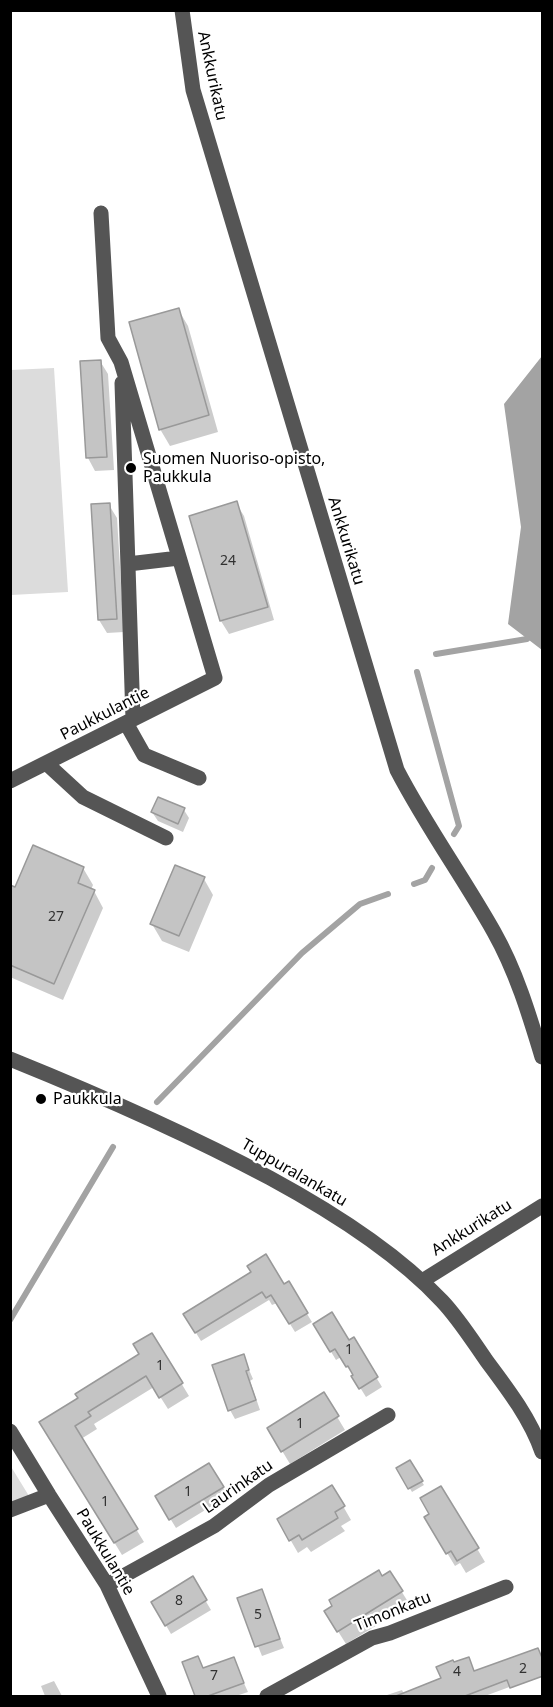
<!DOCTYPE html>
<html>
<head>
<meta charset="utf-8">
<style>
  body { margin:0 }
  #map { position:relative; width:553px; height:1707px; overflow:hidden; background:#fff; font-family:"Noto Sans",sans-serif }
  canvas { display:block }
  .frame { position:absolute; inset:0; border:12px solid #000; pointer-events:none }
</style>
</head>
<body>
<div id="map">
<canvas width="553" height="1707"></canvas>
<div class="frame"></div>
</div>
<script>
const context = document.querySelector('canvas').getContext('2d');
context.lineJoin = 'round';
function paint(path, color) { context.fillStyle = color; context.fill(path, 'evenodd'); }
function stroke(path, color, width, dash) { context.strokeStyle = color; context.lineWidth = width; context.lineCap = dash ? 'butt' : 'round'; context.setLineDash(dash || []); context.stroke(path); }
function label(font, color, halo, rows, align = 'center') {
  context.font = font + ' "Noto Sans",sans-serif'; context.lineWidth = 4.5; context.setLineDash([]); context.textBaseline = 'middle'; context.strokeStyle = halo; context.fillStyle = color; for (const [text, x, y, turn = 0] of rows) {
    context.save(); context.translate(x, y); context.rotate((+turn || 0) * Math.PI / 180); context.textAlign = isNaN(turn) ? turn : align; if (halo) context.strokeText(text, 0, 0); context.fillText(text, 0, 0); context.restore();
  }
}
const green = new Path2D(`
  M54,368L68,592L11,595V370Z
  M10,1465L29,1496L10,1503Z`);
const water = new Path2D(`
  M542,356V650L508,624L521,527L504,404Z`);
const shadow = new Path2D(`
  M178,309L188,326L218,432L170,446L160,429Z
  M100,361L108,374L114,470L95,471L88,458Z
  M236,503L244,516L274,620L229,634L221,621Z
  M109,505L117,518L124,632L107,633L99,620Z
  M184,810L189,818L183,832L158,821L152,812Z
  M83,868L93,885L91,890L94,891L103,908L63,1000L10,977V902Z
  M204,879L213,895L189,952L162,941L152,924Z
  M252,1273L283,1286L288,1283L312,1322L295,1332L277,1303L272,1305L269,1300L201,1341L185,1315Z
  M315,1325L348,1342L353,1339L382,1387L366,1397L341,1357L336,1360Z
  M152,1335L189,1396L168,1409L154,1387L94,1424L97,1429L81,1439L144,1542L122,1555L48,1434L80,1399L141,1355Z
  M243,1356L253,1379L250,1381L260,1410L235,1419L230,1410Z
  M324,1395L345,1430L290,1464L269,1429Z
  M409,1462L424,1485L412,1492L398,1468Z
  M209,1465L228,1496L176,1528L157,1497Z
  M332,1487L351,1520L341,1526L345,1531L311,1552L307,1547L298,1553L279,1520Z
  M441,1488L485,1562L466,1573L460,1563L455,1566L426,1518L431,1515Z
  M390,1573L410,1605L346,1644L326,1612Z
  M192,1578L211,1610L171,1634L153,1603Z
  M261,1591L284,1648L262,1656L239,1599Z
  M198,1658L204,1670L233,1659L248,1692L236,1696H197L184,1663Z
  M468,1659L475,1672L542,1675L485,1696H384L402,1690L404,1694L443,1679L454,1664Z
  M54,1681L62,1696H45L41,1686Z`);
const stream = new Path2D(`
  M436,654L527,639
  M417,672L459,826L454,834
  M414,884L425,880L432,868
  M157,1102L302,953L360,904L388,894
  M10,1320L113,1147`);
const building = new Path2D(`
  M179,308L209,415L159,430L129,322Z
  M101,360L107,457L86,458L80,361Z
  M237,501L268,607L220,621L189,516Z
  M110,503L117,619L98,620L91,504Z
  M158,797L185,808L178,824L151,812Z
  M33,845L84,867L78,883L95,890L54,984L10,965V885L15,887Z
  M175,865L205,877L179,936L150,924Z
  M266,1254L284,1284L289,1281L308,1313L289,1324L271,1295L266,1298L262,1292L195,1333L183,1314L251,1272L247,1266Z
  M332,1312L349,1340L354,1337L378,1377L359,1389L351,1376L353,1375L348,1366L346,1367L335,1349L330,1352L313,1324Z
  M152,1333L183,1383L159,1398L146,1376L88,1412L91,1416L75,1426L138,1529L114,1543L39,1422L78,1398L75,1394L139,1354L133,1344Z
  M244,1354L249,1370L246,1371L256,1400L228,1411L212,1365Z
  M324,1392L339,1416L281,1452L267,1428Z
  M410,1460L423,1481L408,1489L396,1468Z
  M209,1463L224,1487L169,1520L155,1496Z
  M332,1485L345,1506L335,1512L338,1518L302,1540L299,1535L289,1541L277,1519Z
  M441,1486L479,1548L457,1561L451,1551L446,1554L424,1517L429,1514L420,1498Z
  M379,1570L382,1576L390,1571L403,1591L337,1632L324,1611L332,1606L329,1600Z
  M193,1576L207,1600L165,1626L151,1602Z
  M262,1589L280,1639L255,1647L237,1598Z
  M538,1648L543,1660V1676L510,1688L507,1680L465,1696H396L441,1678L436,1667L453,1660L454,1662L469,1657L474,1671Z
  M198,1656L203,1668L234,1657L244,1683L208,1696H195L182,1662Z`);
const minor = new Path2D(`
  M182,10L193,90L397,770C426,826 463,877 494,932C516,971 529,1014 542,1057
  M122,383L133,719
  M128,564L179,558
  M126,723L144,755L199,778
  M46,763L83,797L166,838
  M10,781L215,678L121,362L108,338L101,213
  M10,1059C99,1095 186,1133 270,1178C329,1210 396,1252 442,1301C459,1319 472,1340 486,1360C507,1388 530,1418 542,1452
  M422,1281L542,1206
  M10,1431L49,1495L107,1585L159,1696
  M10,1510L49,1495
  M107,1585L214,1526L269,1485L388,1415
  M267,1696L372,1638L390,1633L506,1587`);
const markers = [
  [131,468,6,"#000"],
  [41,1099,6,"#000"]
];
const numberNames = [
  ["24",228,561],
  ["27",56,917],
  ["1",349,1350],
  ["1",160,1366],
  ["1",300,1424],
  ["1",188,1492],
  ["1",105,1502],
  ["8",179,1601],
  ["5",258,1615],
  ["2",523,1669],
  ["4",457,1672],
  ["7",214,1676]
];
const streetNames = [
  ["Ankkurikatu",212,76,78],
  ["Ankkurikatu",346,541,73],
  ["Paukkulantie",105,714,-27],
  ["Tuppuralankatu",294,1173,30],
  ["Ankkurikatu",472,1228,-32],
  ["Laurinkatu",238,1487,-35],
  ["Paukkulantie",105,1552,59],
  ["Timonkatu",393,1612,-22]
];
const poiNames = [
  ["Suomen Nuoriso-opisto,",143,459],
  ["Paukkula",143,477],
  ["Paukkula",53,1099]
];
paint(green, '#dcdcdc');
paint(water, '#a3a3a3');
paint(shadow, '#0003');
stroke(stream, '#a3a3a3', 6);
paint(building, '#c4c4c4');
stroke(building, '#999', 1.5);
stroke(minor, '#555', 15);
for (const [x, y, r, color] of markers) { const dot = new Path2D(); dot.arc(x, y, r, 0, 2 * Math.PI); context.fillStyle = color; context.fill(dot); stroke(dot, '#fff', 2); }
label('14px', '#313131', null, numberNames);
label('16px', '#000', '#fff', streetNames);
label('16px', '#000', '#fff', poiNames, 'left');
</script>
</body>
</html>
